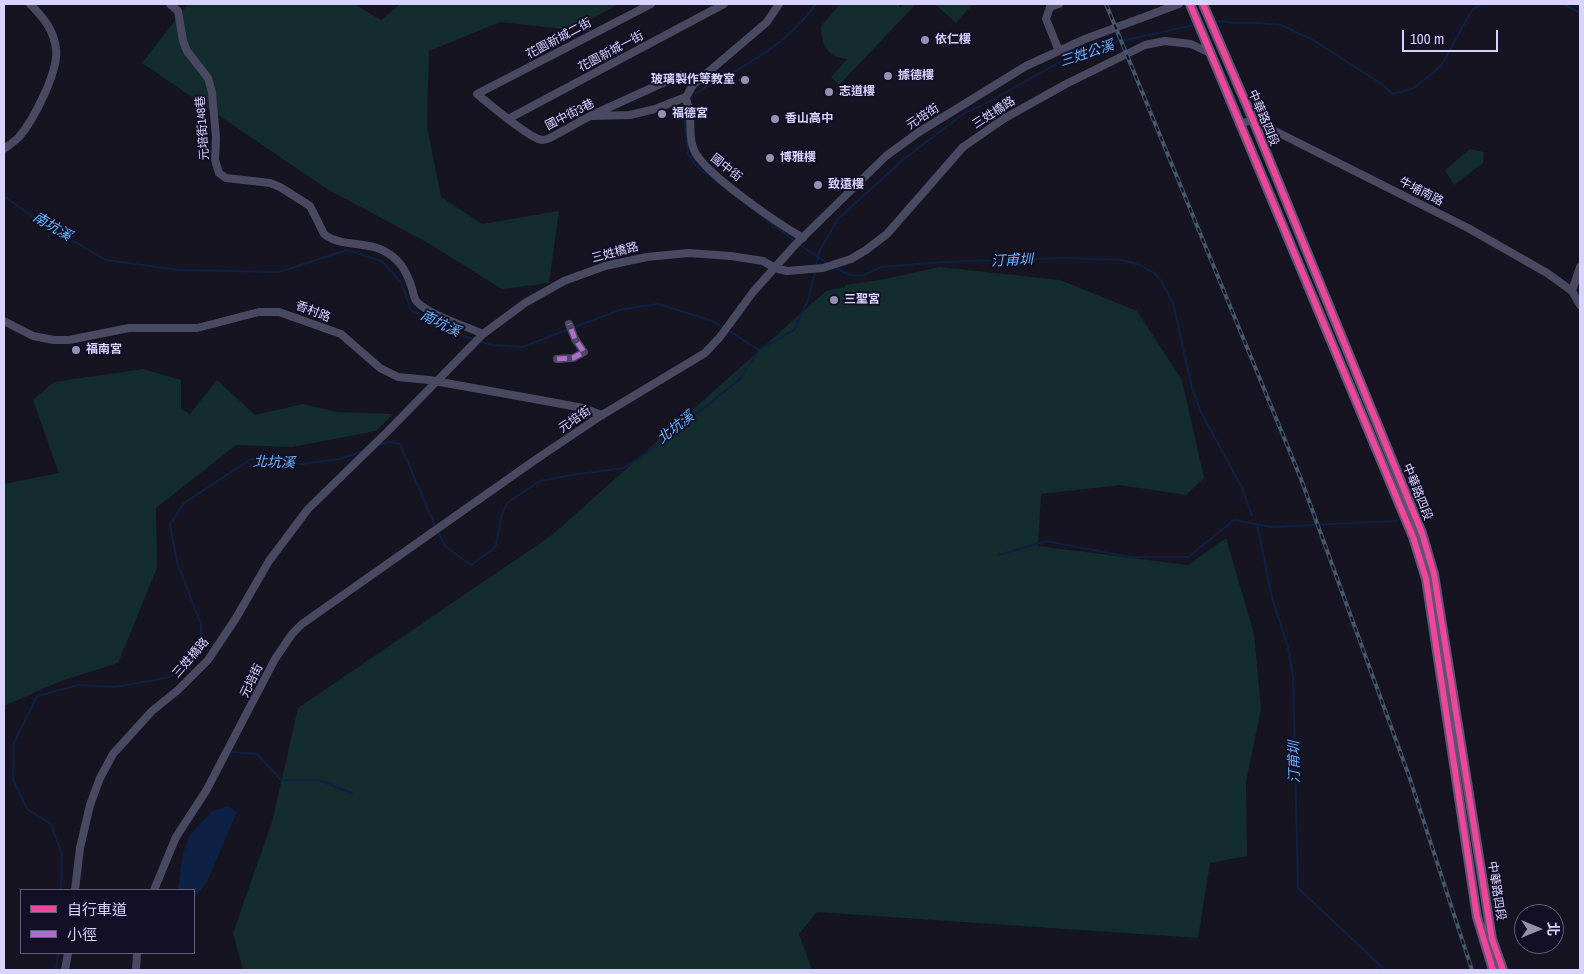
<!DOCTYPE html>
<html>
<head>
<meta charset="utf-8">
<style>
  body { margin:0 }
  #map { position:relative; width:1584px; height:974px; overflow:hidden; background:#161421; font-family:"Archivo Narrow","Noto Sans TC",sans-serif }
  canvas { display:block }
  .frame { position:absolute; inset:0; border:5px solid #d9d4ff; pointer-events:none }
  .legend { position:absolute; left:20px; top:889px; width:175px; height:65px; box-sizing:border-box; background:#130f26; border:1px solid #625e7d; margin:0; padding:6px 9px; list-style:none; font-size:15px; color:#d9d4ff }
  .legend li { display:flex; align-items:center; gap:10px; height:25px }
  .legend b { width:25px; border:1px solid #625e7d }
  .north { position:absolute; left:1514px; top:904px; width:50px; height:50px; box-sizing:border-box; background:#130f26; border:1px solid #625e7d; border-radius:50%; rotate:90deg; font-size:14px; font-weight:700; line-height:20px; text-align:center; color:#d9d4ff }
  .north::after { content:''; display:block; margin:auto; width:18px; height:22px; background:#9591b1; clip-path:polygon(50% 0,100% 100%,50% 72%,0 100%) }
  .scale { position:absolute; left:1402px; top:30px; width:96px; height:22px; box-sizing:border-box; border:2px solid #d9d4ff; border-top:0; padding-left:6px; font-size:15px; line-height:18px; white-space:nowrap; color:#d9d4ff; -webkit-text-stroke:4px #130f26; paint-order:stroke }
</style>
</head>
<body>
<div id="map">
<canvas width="1584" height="974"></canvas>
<div class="frame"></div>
<ul class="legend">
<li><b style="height:6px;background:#ed469a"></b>自行車道</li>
<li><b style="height:6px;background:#b06ccc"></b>小徑</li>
</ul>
<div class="north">北</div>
<div class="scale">100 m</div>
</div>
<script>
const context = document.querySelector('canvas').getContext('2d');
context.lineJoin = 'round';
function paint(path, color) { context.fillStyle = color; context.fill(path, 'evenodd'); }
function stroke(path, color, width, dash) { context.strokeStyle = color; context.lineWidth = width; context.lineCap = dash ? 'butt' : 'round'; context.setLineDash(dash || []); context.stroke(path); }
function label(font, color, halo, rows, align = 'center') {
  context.font = font + ' "Archivo Narrow","Noto Sans TC",sans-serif'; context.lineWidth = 4; context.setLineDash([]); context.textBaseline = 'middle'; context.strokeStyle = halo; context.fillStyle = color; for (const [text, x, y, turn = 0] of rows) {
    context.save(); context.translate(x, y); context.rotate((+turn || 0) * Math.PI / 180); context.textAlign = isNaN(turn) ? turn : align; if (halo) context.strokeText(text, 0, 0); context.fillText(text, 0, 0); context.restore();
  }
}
const green = new Path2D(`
  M188,4H354L381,20L400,4H618L573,30L500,22L429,51L427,127L441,197L482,224L559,211L549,283L502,289L428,243L327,189L142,63Z
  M840,4H898L900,8L904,4H916L839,85L831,77L847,59C826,57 822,44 821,26Z
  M935,4H973L956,23Z
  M1470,149L1484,152L1483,163L1454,185L1445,170Z
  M939,267L1060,280L1137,311L1182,380L1204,478L1186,495L1120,485L1041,494L1038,546L1188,565L1226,538L1254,634L1261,709L1246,782L1247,856L1210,863L1198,938L817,912L799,934L812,970H243L233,933L272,822L298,708L552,535L826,291L845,287V285L880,280Z
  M143,369L181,380V409L190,414L217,380L255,415L303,404L337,412L393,414L376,431L292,447L236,445L156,508L157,568L118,663L61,681L4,706V484L59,473L33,400L54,382Z`);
const water = new Path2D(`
  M228,806L237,812L207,882L194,898V890L178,889L183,853L190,835L212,811Z`);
const stream = new Path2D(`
  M1563,4L1580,13
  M1216,22L1222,21L1233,23H1259L1281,25L1313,40L1380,83L1393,94L1414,88L1441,66L1472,10L1482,4
  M696,93C739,69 787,46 816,4
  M684,114L688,153L696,166L723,186
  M4,196L36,219L106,260L179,270L279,272L347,250L382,261L401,282L411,310L456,334L474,339
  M750,207L796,242
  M800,245L827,263
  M816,266L820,250L838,219L905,158L966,112L981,106L1069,57L1112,43L1194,25
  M833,267L850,275L863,276L881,267L945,262L1066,258L1121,260L1140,265L1154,273L1161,281L1173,303L1192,388L1201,412L1242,488L1252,515
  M574,327L623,309L658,304L713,321L724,328
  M728,330L759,350
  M478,341L492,345L522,347L570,329
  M379,445L388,442L400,444L436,528
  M1257,524L1272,598L1288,647L1293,676L1298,888L1383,968
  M438,532L445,546L471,565L492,550L496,545L501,518L507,503L540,481L571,475L624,468L663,441L741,378L759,350L794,330L808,300L815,271
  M999,555L1046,541L1130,557H1188L1234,520L1272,527L1396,521
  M232,752L257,754L281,780H318L352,793
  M61,890L62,854L51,824L27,809L13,779L14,743L37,696L78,685L116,687L170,677L201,652V624L177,562L170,524L184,503L251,459L302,464L340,459L363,451
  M56,970L58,953`);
const minor = new Path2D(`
  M170,4L178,11L183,41L187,51L208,78L212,92L216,138L215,160L219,173L226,178L270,183L280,187L310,206L324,234C341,248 370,240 389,254C402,262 407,274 412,288C413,293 414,299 417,302C431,316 464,325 483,334
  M651,4L477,94C488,103 530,139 542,140C545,140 548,139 550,138L590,116L680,75
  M779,4L767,22L693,85L686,97C687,103 689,110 690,116C691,127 689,140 694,150C703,173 779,224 803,238
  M1059,51L1046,19L1050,7L1059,4
  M593,116L630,115L655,109L686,97
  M508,119L724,4
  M1239,124L1253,120L1468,228L1547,273L1572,291L1580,305
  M4,149C9,145 14,142 19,137C33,121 59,71 56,49C54,30 43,17 30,4
  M1572,291L1580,267
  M4,321L33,336L54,340H69L129,328H197L259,312H279L341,334L380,368L398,377L429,380L540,400L583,408L602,415
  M557,359L573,358L584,352L575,339L569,324
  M75,890L80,848L90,805L100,778L113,754L152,711L178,690L208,660L236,618L269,561L308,509L388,431L483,334L525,303L564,281L605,266L647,257L688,253L731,256L763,261L775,268L787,271L823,268L851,259L866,250L887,234L963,147L1005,118L1066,84L1145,45L1165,41L1191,44L1212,54
  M154,890L176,837L206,791L275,659L292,634L302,624L535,460L602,415L705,353L720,337L753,292L795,245L886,156L919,132L1026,66L1085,39L1179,4
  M65,970L68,953
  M136,970L137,953`);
const major = new Path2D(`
  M1190,4L1413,537L1426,579L1477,917L1493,970
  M1203,4L1253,120L1422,533L1434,574L1492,939L1503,970`);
const rail = new Path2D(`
  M1106,4L1301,479L1409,776L1472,970`);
const quiet = new Path2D(`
  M557,359L573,358L584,352L575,339L569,324`);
const cycleway = new Path2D(`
  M1190,4L1413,537L1426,579L1477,917L1493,970
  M1203,4L1253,120L1422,533L1434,574L1492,939L1503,970`);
const markers = [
  [925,40,5,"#9591b1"],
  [888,76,5,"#9591b1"],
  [745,80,5,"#9591b1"],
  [829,92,5,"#9591b1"],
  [662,114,5,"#9591b1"],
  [775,119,5,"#9591b1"],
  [770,158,5,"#9591b1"],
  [818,185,5,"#9591b1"],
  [834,300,5,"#9591b1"],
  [76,350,5,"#9591b1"]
];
const streetNames = [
  ["花園新城二街",559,39,-28],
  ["花園新城一街",611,52,-28],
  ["三姓橋路",994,113,-33],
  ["國中街3巷",570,115,-27],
  ["元培街",923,117,-33],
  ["中華路四段",1263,118,67],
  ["元培街148巷",203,128,-94],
  ["國中街",726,168,39],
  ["牛埔南路",1421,192,27],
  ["三姓橋路",615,253,-15],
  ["香村路",313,312,21],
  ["元培街",575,420,-34],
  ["中華路四段",1417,492,68],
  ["三姓橋路",191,658,-49],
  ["元培街",252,681,-64],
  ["中華路四段",1496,891,81]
];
const poiNames = [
  ["依仁樓",935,40],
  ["據德樓",898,76],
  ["玻璃製作等教室",735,80,"right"],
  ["志道樓",839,92],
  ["福德宮",672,114],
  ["香山高中",785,119],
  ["博雅樓",780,158],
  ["致遠樓",828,185],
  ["三聖宮",844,300],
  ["福南宮",86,350]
];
const waterNames = [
  ["三姓公溪",1087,54,-18],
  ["南坑溪",52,227,31],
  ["汀甫圳",1012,261,-3],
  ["南坑溪",440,324,26],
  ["北坑溪",676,428,-38],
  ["北坑溪",274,463,2],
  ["汀甫圳",1295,762,-91]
];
paint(green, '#132c2d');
paint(water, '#0d2144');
stroke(stream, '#0d2144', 2);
stroke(minor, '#4a4962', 8);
stroke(major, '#5e5373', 10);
stroke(rail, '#43596b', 4);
stroke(rail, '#130f26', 2, [5.5]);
stroke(quiet, '#b06ccc', 5, [10, 5]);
stroke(cycleway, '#ed469a', 6);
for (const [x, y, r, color] of markers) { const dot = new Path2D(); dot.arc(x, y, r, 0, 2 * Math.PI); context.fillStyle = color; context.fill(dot); stroke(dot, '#130f26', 2); }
label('12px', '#d9d4ff', '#130f26', streetNames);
label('bold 12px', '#d9d4ff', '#130f26', poiNames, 'left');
label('italic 14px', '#62b6ff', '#130f26', waterNames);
</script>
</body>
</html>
